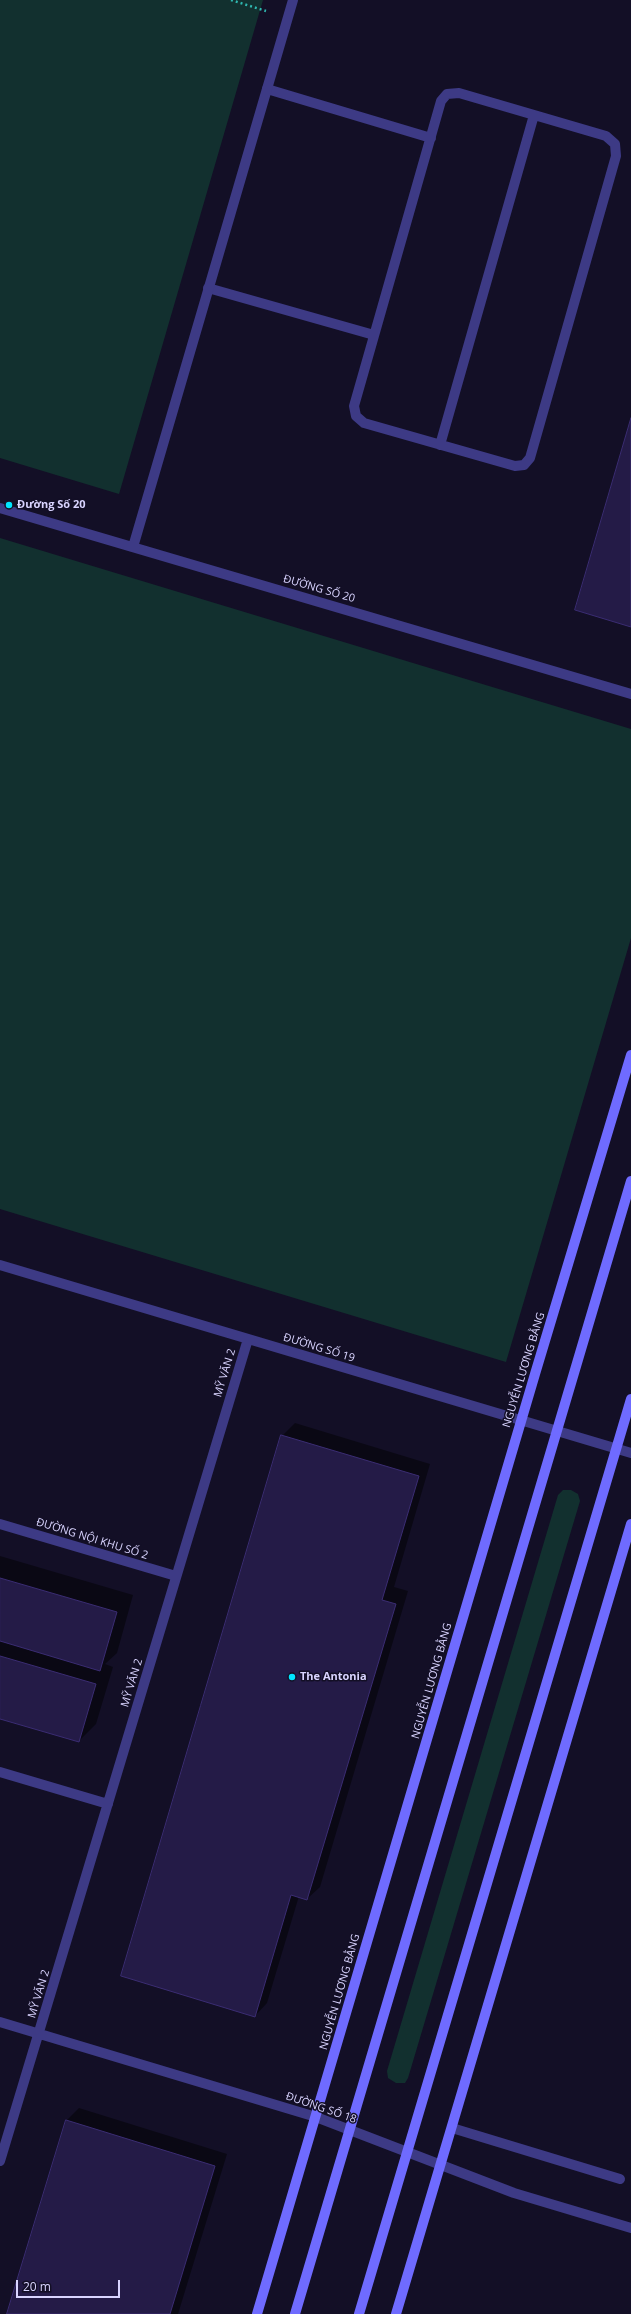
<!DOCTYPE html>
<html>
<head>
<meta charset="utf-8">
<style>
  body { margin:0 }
  #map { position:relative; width:631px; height:2314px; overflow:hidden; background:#130f26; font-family:"Open Sans",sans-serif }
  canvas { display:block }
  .scale { position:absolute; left:16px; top:2280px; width:104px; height:18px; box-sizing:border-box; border:2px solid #d9d4ff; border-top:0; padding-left:5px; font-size:12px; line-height:14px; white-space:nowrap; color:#d9d4ff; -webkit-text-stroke:3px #130f26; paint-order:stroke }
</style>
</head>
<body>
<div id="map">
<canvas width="631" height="2314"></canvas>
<div class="scale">20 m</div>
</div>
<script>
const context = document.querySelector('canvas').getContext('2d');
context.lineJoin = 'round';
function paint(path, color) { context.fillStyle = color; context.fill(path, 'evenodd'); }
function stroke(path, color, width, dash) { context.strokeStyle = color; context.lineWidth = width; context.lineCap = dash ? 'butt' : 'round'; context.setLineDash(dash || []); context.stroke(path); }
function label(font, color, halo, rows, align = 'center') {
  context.font = font + ' "Open Sans",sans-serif'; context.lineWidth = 3; context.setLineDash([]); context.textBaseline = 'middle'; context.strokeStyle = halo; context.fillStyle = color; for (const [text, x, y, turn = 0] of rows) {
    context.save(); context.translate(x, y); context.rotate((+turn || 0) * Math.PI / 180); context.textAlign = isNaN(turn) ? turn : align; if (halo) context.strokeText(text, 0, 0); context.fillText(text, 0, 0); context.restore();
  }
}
const green = new Path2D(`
  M0,0H263L119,494L0,458Z
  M0,538L631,729V938L506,1362L0,1209Z
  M563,1490H571L578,1494L580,1501L408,2078L405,2083H396L388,2078L387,2071L558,1495Z`);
const shadow = new Path2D(`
  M295,1423L430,1464L394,1587L408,1591L320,1887L307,1899L299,1896L267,2003L255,2016L282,1436Z
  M0,1556L133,1595L117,1653L105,1664L113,1667L96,1724L79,1741L0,1718Z
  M79,2108L227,2154L178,2314H8L67,2120Z`);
const building = new Path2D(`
  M631,418V627L575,610Z
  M281,1435L419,1476L382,1600L396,1604L307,1900L291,1895L255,2017L121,1976Z
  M0,1578L117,1612L100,1671L0,1641Z
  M0,1656L96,1684L79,1742L0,1719Z
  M66,2120L215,2166L170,2314H7Z`);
const path = new Path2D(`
  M231,0L266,11`);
const lane = new Path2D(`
  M267,89L431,138
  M459,93L606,136L615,144L616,156L530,458L524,465L515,466L364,423L356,416L354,406L441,101L447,94Z
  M208,288L374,335
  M440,445L534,115
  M452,2128L620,2179`);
const street = new Path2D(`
  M0,508L631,694
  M133,547L293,0
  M0,1265L631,1453
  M0,1524L176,1576
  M0,1772L108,1804
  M0,2022L316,2117L514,2193L631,2228
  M0,2161L248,1339`);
const secondary = new Path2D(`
  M257,2314L535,1374L631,1055
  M295,2314L631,1181
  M359,2314L631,1399
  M396,2314L631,1524`);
const markers = [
  [9,505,4,"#00e5ff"],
  [292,1677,4,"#00e5ff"]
];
const poiNames = [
  ["Đường Số 20",17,505],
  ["The Antonia",300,1677]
];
const streetNames = [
  ["ĐƯỜNG SỐ 20",319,589,16],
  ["ĐƯỜNG SỐ 19",319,1348,17],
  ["NGUYỄN LƯƠNG BẰNG",524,1370,-73],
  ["MỸ VĂN 2",225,1373,-73],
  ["ĐƯỜNG NỘI KHU SỐ 2",92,1539,17],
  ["NGUYỄN LƯƠNG BẰNG",432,1681,-74],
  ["MỸ VĂN 2",132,1683,-73],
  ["NGUYỄN LƯƠNG BẰNG",340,1992,-74],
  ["MỸ VĂN 2",39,1994,-73],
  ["ĐƯỜNG SỐ 18",321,2108,19]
];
paint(green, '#12302f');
paint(shadow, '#0007');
paint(building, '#241b47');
stroke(building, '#3b2d73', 1);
stroke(path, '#2fb8b0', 2.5, [2, 3]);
stroke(lane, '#3d3a85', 10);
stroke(street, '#3d3a85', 10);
stroke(secondary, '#6f6bff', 10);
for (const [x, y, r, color] of markers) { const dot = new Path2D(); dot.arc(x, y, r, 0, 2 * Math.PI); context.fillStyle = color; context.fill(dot); stroke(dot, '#130f26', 1.5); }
label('bold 11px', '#d9d4ff', '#130f26', poiNames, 'left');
label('11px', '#d9d4ff', '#130f26', streetNames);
</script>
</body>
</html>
